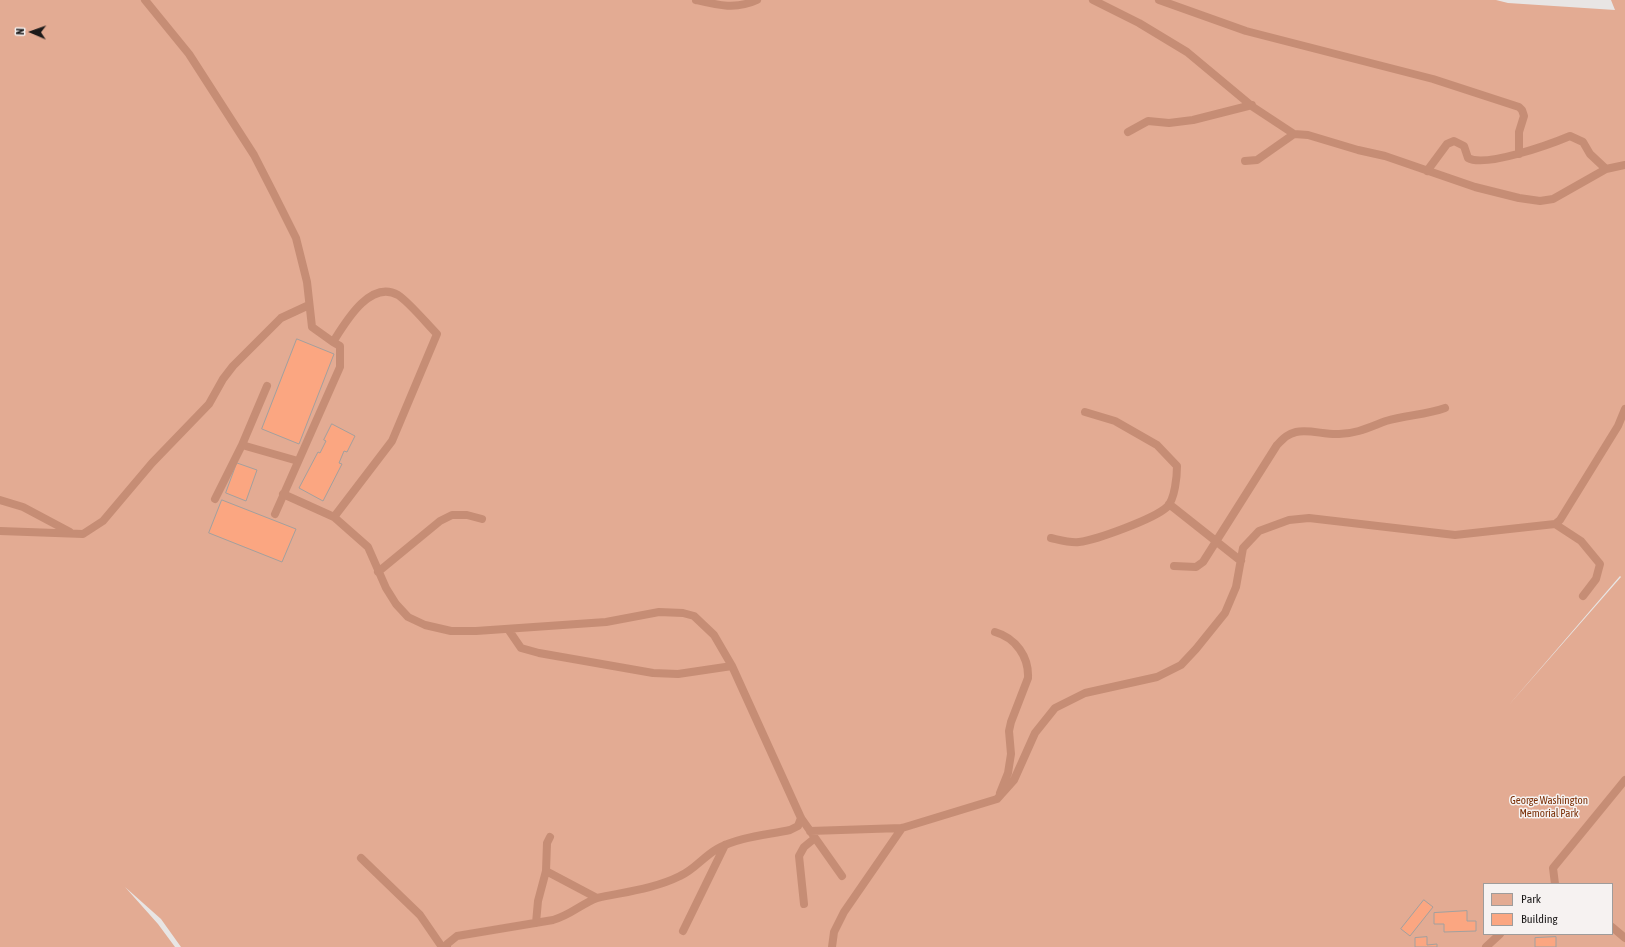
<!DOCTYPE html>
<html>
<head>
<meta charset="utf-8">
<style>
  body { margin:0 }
  #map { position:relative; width:1625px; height:947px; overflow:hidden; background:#e8e5e4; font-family:"Asap Condensed",sans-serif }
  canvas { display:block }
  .legend { position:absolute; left:1483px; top:883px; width:130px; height:52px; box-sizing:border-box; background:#f6f2f1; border:1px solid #9f9c9b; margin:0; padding:5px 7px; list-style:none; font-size:12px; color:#1c1a1a }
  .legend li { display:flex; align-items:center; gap:8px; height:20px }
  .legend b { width:20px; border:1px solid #9f9c9b }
  .north { position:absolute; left:12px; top:12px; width:40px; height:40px; -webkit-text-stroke:3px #f6f2f1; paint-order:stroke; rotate:272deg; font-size:11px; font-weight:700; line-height:16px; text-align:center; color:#1c1a1a }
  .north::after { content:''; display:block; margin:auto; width:14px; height:18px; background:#1c1a1a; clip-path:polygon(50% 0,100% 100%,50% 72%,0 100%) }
</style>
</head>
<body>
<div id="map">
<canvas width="1625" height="947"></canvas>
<ul class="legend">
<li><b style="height:11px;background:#e3ab93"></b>Park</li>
<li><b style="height:11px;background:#fba681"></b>Building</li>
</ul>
<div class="north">N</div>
</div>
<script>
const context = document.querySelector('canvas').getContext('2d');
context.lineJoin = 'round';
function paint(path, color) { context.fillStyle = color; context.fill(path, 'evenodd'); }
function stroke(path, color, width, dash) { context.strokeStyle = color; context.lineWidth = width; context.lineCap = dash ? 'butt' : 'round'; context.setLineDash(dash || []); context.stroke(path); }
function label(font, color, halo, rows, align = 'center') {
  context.font = font + ' "Asap Condensed",sans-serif'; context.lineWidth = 3; context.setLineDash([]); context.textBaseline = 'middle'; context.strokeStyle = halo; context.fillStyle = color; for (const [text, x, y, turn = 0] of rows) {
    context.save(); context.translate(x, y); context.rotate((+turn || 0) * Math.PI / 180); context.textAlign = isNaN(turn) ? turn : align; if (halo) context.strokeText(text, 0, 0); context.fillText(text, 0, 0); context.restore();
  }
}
const green = new Path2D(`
  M0,0H1496L1508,3L1615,10L1611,0H1625V947H181L161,919L125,887L158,924L175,947H0ZM1620,576L1621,577L1508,706ZM1484,884H1612V934H1484Z`);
const building = new Path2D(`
  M297,339L334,354L299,444L262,429Z
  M332,424L355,436L347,452L344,451L339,463L342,464L323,501L299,488L318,452L320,453L326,441L324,440Z
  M237,463L257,470L246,501L226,493Z
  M222,500L296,529L282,562L209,533Z
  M1424,900L1433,907L1410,936L1401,929Z
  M1467,911V921H1476V931L1444,932V924H1434V913Z
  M1427,937V945L1437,944V947H1415V938Z
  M1556,937V947H1535V938Z`);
const lane = new Path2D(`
  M145,0L189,54L254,155L275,196L296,238L307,282L312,327L333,342C345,323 370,279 398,295C409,302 427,324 437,334L392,441L334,517L283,494
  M696,0C717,5 736,10 757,0
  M1093,0L1139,23L1187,52L1253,107L1294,134L1308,135L1358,150L1385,156L1475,187L1519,198L1540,201L1553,199L1606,169L1625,165
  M1159,0L1246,31L1433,79L1519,107L1522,110L1524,116L1519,132V154
  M1128,132L1148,121L1169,123L1193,120L1252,105
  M1245,161L1257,160L1294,134
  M1427,171L1447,144L1454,141L1464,146L1468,158C1485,168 1551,144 1570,136L1583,142L1590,154L1606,169
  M242,445L298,461
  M215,499L242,445L267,386
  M0,500L23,507L70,532
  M1169,504L1241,561
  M275,514L340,367V346L333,342
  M334,517L368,547L386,588L396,604L408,617L425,625L451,631H476L606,622L659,612L683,613L694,616L714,635L732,666L801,818L842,876
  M1555,524L1581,541L1600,564L1596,579L1583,596
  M0,531L83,534L103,521L152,463L209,404L223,379L233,366L281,318L309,305
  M1051,538C1060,540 1070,543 1079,542C1096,540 1154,519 1167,507C1175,499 1177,476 1177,466L1157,445L1115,421L1085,412
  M1174,566L1196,567L1203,562L1277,445C1283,439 1287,434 1296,432C1309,429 1325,435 1339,434C1356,434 1370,427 1386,421C1405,415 1426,415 1445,408
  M378,572L440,521L452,515H467L482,519
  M508,629L521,648L539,653L653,673L678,674L732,666
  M995,632C1016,638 1029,657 1028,678L1011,722L1009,731L1011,754L1008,773L1000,793
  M810,831L902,828L997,799L1014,780L1035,733L1055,708L1085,693L1157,677L1181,665L1196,649L1225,613L1236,587L1243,548L1259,531L1289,520L1309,518L1455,535L1555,524L1560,520L1618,426L1625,409
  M361,858L420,915L442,947
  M546,871L597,898
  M1555,884L1553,868L1625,780
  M804,904L799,856L804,847L815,838
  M536,923L538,901L546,871L547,843L550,837
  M1612,927L1625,938
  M683,931L725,845
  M447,947V944L457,936L553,920C571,915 581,904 597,898C624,892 654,889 680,876C694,870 703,857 717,849C738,837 767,835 790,830L798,826L801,818
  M832,947L834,932L844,912L902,828
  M1486,947L1500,934`);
const parkNames = [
  ["George Washington",1549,801],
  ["Memorial Park",1549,814]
];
paint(green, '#e3ab93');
paint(building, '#fba681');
stroke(building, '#a3a09e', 1);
stroke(lane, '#c68d75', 8);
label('11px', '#7b3007', '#f6f2f1', parkNames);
</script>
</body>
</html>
